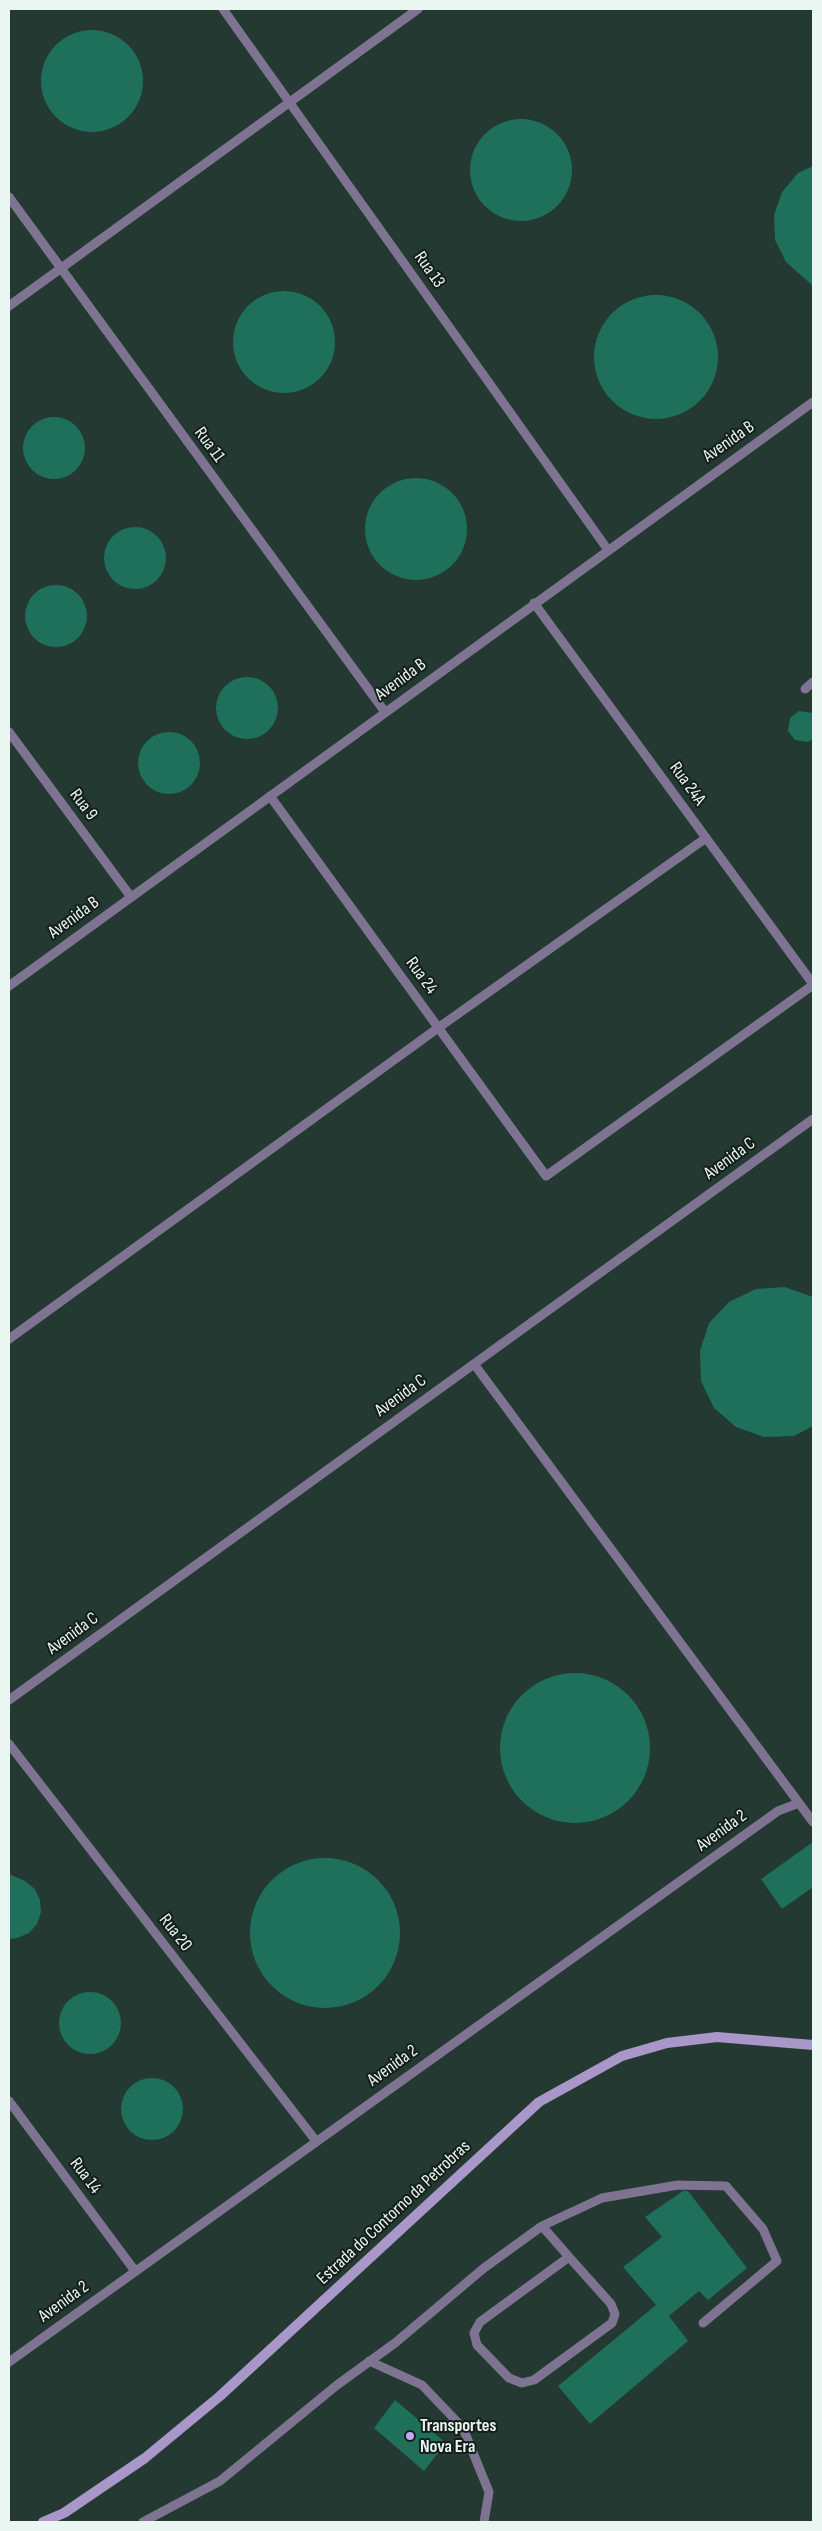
<!DOCTYPE html>
<html>
<head>
<meta charset="utf-8">
<style>
  body { margin:0 }
  #map { position:relative; width:822px; height:2531px; overflow:hidden; background:#233931; font-family:"Sofia Sans Condensed",sans-serif }
  canvas { display:block }
  .frame { position:absolute; inset:0; border:10px solid #e9f6f1; pointer-events:none }
</style>
</head>
<body>
<div id="map">
<canvas width="822" height="2531"></canvas>
<div class="frame"></div>
</div>
<script>
const context = document.querySelector('canvas').getContext('2d');
context.lineJoin = 'round';
function paint(path, color) { context.fillStyle = color; context.fill(path, 'evenodd'); }
function stroke(path, color, width, dash) { context.strokeStyle = color; context.lineWidth = width; context.lineCap = dash ? 'butt' : 'round'; context.setLineDash(dash || []); context.stroke(path); }
function label(font, color, halo, rows, align = 'center') {
  context.font = font + ' "Sofia Sans Condensed",sans-serif'; context.lineWidth = 4; context.setLineDash([]); context.textBaseline = 'middle'; context.strokeStyle = halo; context.fillStyle = color; for (const [text, x, y, turn = 0] of rows) {
    context.save(); context.translate(x, y); context.rotate((+turn || 0) * Math.PI / 180); context.textAlign = isNaN(turn) ? turn : align; if (halo) context.strokeText(text, 0, 0); context.fillText(text, 0, 0); context.restore();
  }
}
const building = new Path2D(`
  M41 81a51 51 0 1 1 102 0a51 51 0 1 1-102 0Z
  M470 170a51 51 0 1 1 102 0a51 51 0 1 1-102 0Z
  M813,166V286L786,262L775,240L774,215L782,192L798,173Z
  M233 342a51 51 0 1 1 102 0a51 51 0 1 1-102 0Z
  M594 357a62 62 0 1 1 124 0a62 62 0 1 1-124 0Z
  M23 448a31 31 0 1 1 62 0a31 31 0 1 1-62 0Z
  M365 529a51 51 0 1 1 102 0a51 51 0 1 1-102 0Z
  M104 558a31 31 0 1 1 62 0a31 31 0 1 1-62 0Z
  M25 616a31 31 0 1 1 62 0a31 31 0 1 1-62 0Z
  M216 708a31 31 0 1 1 62 0a31 31 0 1 1-62 0Z
  M799,711L813,713V739L808,742L795,740L788,731L790,718Z
  M138 763a31 31 0 1 1 62 0a31 31 0 1 1-62 0Z
  M785,1287L813,1297V1426L794,1436L764,1437L736,1427L714,1408L701,1381L700,1351L709,1323L729,1302L756,1289Z
  M500 1748a75 75 0 1 1 150 0a75 75 0 1 1-150 0Z
  M813,1842V1887L782,1909L761,1879Z
  M250 1933a75 75 0 1 1 150 0a75 75 0 1 1-150 0Z
  M9,1874L25,1881L35,1889L40,1900L41,1912L37,1924L29,1933L17,1938L9,1939Z
  M59 2023a31 31 0 1 1 62 0a31 31 0 1 1-62 0Z
  M121 2109a31 31 0 1 1 62 0a31 31 0 1 1-62 0Z
  M683,2191H688L747,2268L708,2300L699,2291L669,2316L688,2341L590,2424L558,2386L656,2305L623,2267L662,2237L645,2217Z
  M395,2400L446,2443L424,2471L374,2428Z`);
const lane = new Path2D(`
  M223,9L608,550
  M9,197L385,712
  M9,306L418,9
  M534,603L813,984
  M805,689L813,682
  M9,732L131,897
  M270,796L546,1176L813,985
  M9,986L813,402
  M9,1339L438,1028L706,838
  M474,1364L813,1822
  M9,1700L813,1119
  M9,1744L316,2141
  M9,2101L135,2271
  M542,2226L569,2257L480,2322L474,2333L477,2345L509,2378L522,2383L534,2380L612,2323L615,2314L611,2304L569,2257
  M369,2361L422,2385L463,2428L489,2492L484,2522
  M9,2362L778,1811L799,1803
  M143,2522L220,2481L337,2385L395,2343L484,2268L542,2226L602,2198L678,2185L726,2186L763,2229L777,2261L703,2323`);
const secondary = new Path2D(`
  M43,2522L64,2513L145,2458L220,2396L539,2102L622,2056L667,2043L717,2037L813,2045`);
const markers = [
  [410,2436,5,"#c2a7f2"]
];
const streetNames = [
  ["Rua 13",429,270,55],
  ["Avenida B",729,442,-35],
  ["Rua 11",209,445,54],
  ["Avenida B",401,680,-36],
  ["Rua 24A",687,784,54],
  ["Rua 9",83,805,53],
  ["Avenida B",74,918,-36],
  ["Rua 24",421,976,54],
  ["Avenida C",730,1159,-36],
  ["Avenida C",401,1396,-36],
  ["Avenida C",73,1634,-36],
  ["Avenida 2",722,1831,-36],
  ["Rua 20",175,1933,52],
  ["Avenida 2",393,2066,-36],
  ["Rua 14",85,2176,53],
  ["Estrada do Contorno da Petrobras",394,2213,-43],
  ["Avenida 2",64,2302,-36]
];
const poiNames = [
  ["Transportes",420,2426],
  ["Nova Era",420,2447]
];
paint(building, '#1f705a');
stroke(lane, '#7e7492', 9);
stroke(secondary, '#a897c8', 10);
for (const [x, y, r, color] of markers) { const dot = new Path2D(); dot.arc(x, y, r, 0, 2 * Math.PI); context.fillStyle = color; context.fill(dot); stroke(dot, '#141e1a', 2); }
label('18px', '#e9f6f1', '#141e1a', streetNames);
label('bold 18px', '#e9f6f1', '#141e1a', poiNames, 'left');
</script>
</body>
</html>
